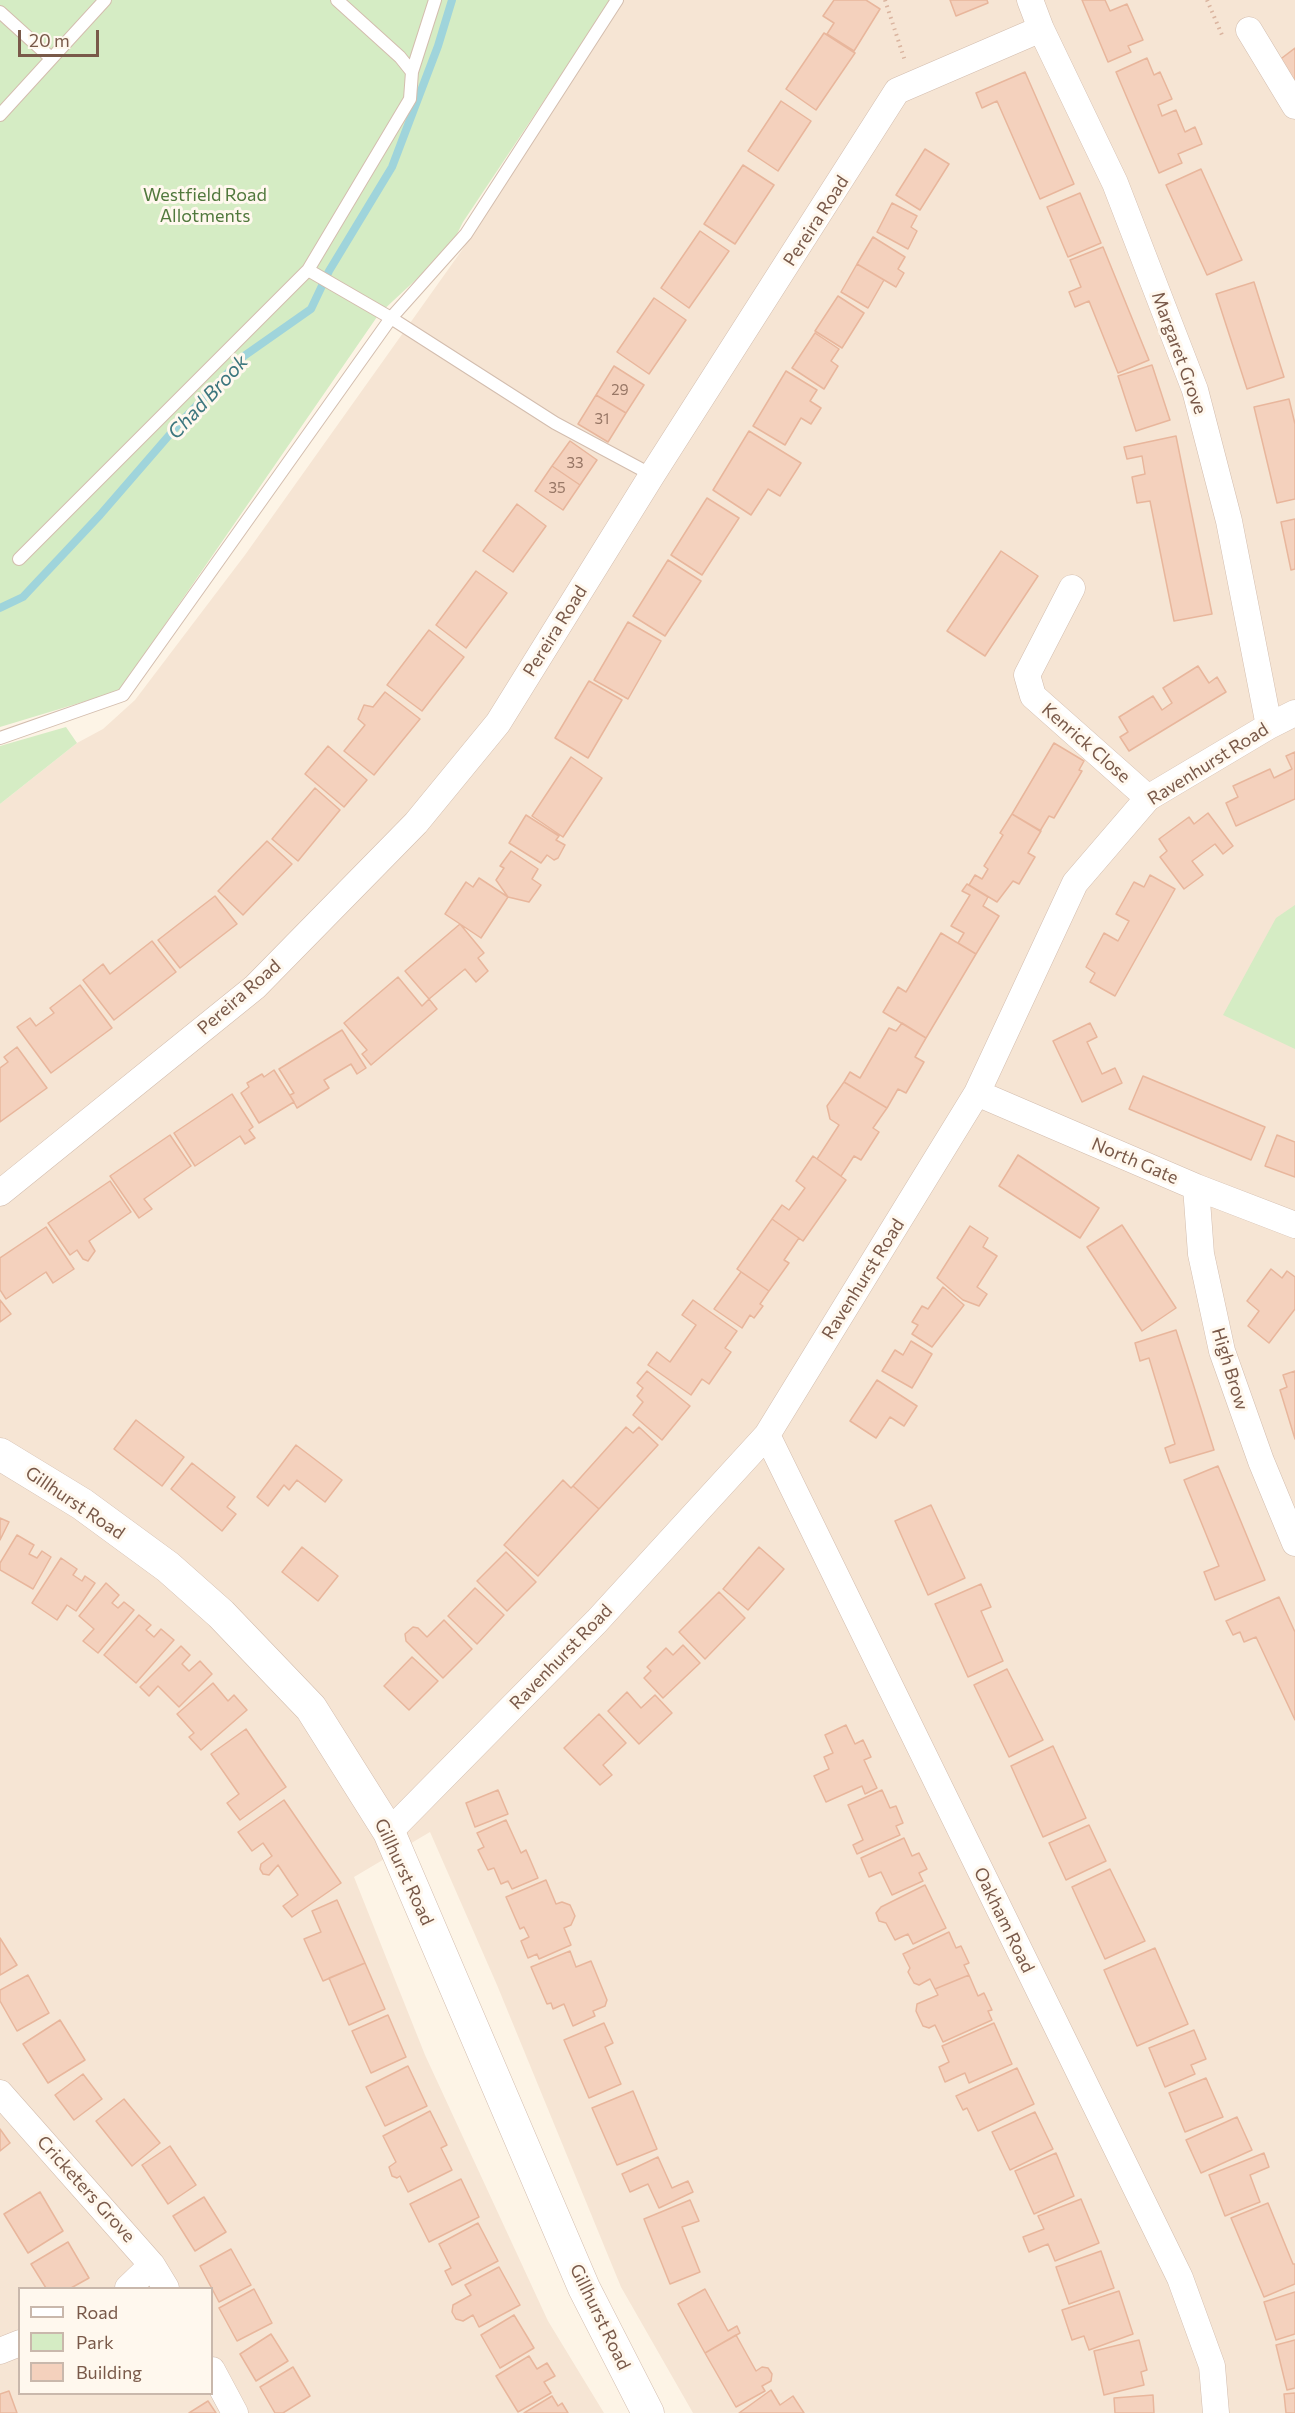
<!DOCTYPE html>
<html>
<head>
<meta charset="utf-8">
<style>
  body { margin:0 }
  #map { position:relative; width:1295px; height:2413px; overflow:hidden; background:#fdf4e6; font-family:Commissioner,sans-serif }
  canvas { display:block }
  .legend { position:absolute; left:18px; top:2287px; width:195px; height:108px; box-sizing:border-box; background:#fff8ee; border:2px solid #c9b8ac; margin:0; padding:8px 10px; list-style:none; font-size:18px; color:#795949 }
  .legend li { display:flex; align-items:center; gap:12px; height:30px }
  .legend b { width:30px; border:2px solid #c9b8ac }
  .scale { position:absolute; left:18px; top:30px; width:81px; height:27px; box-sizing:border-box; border:3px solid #795949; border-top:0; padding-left:8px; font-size:18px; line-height:21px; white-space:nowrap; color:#795949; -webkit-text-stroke:4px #fff8ee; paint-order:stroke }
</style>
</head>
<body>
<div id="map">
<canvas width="1295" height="2413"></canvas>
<ul class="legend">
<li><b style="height:8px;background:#fff"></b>Road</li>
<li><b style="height:16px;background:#d5ecc4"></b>Park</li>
<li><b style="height:16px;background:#f4d1bd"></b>Building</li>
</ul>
<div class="scale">20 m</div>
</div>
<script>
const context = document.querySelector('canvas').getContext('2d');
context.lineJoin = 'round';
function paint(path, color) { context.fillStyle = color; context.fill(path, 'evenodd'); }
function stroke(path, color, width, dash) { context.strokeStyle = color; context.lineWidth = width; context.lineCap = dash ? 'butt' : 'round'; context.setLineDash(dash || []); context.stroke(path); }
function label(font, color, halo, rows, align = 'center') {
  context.font = font + ' Commissioner,sans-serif'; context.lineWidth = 6; context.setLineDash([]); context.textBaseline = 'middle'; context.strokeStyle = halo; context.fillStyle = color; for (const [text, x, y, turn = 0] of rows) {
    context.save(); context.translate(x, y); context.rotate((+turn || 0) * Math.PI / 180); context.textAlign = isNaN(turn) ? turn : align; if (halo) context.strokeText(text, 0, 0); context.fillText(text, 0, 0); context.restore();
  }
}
const residential = new Path2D(`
  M620,0H1295V2413H693L621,2287L497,1985L430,1832L354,1877L425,2055L548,2321L604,2413H0V804L77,743L103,729L135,700L245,555L462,250ZM20,2288H212V2394H20Z`);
const green = new Path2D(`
  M0,0H611L463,222L450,248L379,314L119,691L0,727Z
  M66,727L77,743L0,804V746Z
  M1295,905V1049L1223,1015L1276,918Z`);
const stream = new Path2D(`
  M0,608L23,597L100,515L178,425L244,356L311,309L329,271L392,167L438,46L452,0`);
const building = new Path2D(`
  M834,0H866L880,9L854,51L827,34L834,23L823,16Z
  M950,0H987L988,3L956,16Z
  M1082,0H1105L1110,11L1127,4L1143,40L1128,46L1131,52L1108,62Z
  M824,33L855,53L816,110L786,89Z
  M1295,48V83L1278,61Z
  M1147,58L1154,75L1160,72L1172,99L1158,105L1162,116L1176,110L1185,132L1195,127L1202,144L1178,154L1182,163L1159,173L1116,72Z
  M1025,72L1074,184L1040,199L997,101L982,108L976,93Z
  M781,101L811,121L778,171L748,151Z
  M925,149L949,164L920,210L896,195Z
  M743,165L774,185L735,244L704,224Z
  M1201,169L1242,260L1207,275L1166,185Z
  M1080,193L1101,243L1068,257L1047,207Z
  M892,203L917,216L911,227L917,231L908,249L877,232Z
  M700,231L729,251L689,308L661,288Z
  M873,237L905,257L898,269L904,273L896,287L857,264Z
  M1103,247L1149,360L1118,373L1089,301L1075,307L1069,292L1081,287L1070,260Z
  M857,264L884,280L868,308L841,292Z
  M1254,282L1284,377L1247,389L1216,294Z
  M838,296L864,313L842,348L815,331Z
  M654,298L686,320L649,374L617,352Z
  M815,333L839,349L831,361L838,366L824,389L792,368Z
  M1152,365L1170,420L1136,431L1118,376Z
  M614,366L644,385L626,413L596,395Z
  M786,371L817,390L810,401L821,408L811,424L801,418L785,445L753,426Z
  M596,395L626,413L608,442L578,424Z
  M1289,399L1295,424V499L1277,503L1254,407Z
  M749,431L801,463L780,496L768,489L751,515L713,490Z
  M1176,436L1212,614L1174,621L1150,501L1137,503L1132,477L1145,474L1142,456L1127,459L1124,447Z
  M570,441L597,460L580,485L552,466Z
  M552,466L580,485L563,510L535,491Z
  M707,498L739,518L702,575L671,555Z
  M517,504L546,526L513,572L483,551Z
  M1295,519V569L1291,570L1281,522Z
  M1001,551L1038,576L985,656L947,631Z
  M668,560L701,581L665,636L633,616Z
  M476,571L507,593L466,648L436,625Z
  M628,622L661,641L628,699L594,680Z
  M429,630L464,657L422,711L387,685Z
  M1198,666L1209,683L1217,677L1226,692L1129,751L1120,737L1128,732L1119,717L1153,696L1162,710L1172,703L1163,688Z
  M589,681L622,700L588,758L555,738Z
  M385,692L420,719L374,775L344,751L365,725L358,719L364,705L373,707Z
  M1054,743L1084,761L1079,770L1082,771L1054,818L1049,816L1040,831L1012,814Z
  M328,746L367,780L344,807L305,774Z
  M1295,752V799L1236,826L1226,803L1238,797L1233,786L1270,769L1274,778L1292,769L1286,756Z
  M571,757L602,778L563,837L532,816Z
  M315,788L340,810L298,861L272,839Z
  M1208,813L1233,846L1223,854L1215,844L1192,861L1203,875L1184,889L1160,857L1167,851L1159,839L1189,817L1194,824Z
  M1012,814L1041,831L1028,853L1035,857L1019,884L1013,881L997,902L969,885L975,875L982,879L988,869L984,866L1003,835L1000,833Z
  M526,815L559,836L556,840L565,845L558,858L554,860L547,855L541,863L509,843Z
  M267,841L292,864L243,915L218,891Z
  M511,851L538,869L532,879L541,885L529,902L508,897L496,880L504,868L500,866Z
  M1150,875L1175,889L1115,996L1090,982L1095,973L1086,967L1104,933L1118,941L1129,921L1116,914L1134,882L1144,887Z
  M479,878L508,897L481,938L445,914L466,882L473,887Z
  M967,884L988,897L983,906L999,916L976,954L958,943L964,933L951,926L970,895L962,891Z
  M215,896L237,924L180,968L158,940Z
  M460,924L484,953L478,958L488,971L476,982L465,969L429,999L405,971Z
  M941,933L976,954L926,1038L883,1012L898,987L906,992Z
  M152,941L176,972L114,1020L83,980L103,964L110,974Z
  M398,977L422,1006L429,999L437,1009L371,1065L362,1054L367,1050L344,1023Z
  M80,985L112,1028L51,1073L17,1027L30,1018L36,1026L54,1013L50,1008Z
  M902,1023L926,1038L915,1057L924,1062L906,1093L898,1089L887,1108L844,1082L850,1072L860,1078L889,1028L896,1031Z
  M1090,1023L1097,1037L1087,1042L1102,1074L1115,1068L1122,1083L1082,1102L1053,1041Z
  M342,1030L366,1068L357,1074L351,1064L324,1080L329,1088L297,1108L290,1095L294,1093L279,1069Z
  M17,1047L47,1088L0,1122V1068L8,1062L4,1057Z
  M274,1070L294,1102L259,1123L241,1093L249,1087L247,1083L262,1074L264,1077Z
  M1143,1076L1265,1127L1251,1160L1129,1109Z
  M844,1082L887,1108L873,1128L879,1132L861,1160L854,1156L841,1176L817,1159L839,1125L830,1119L827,1106Z
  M232,1094L253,1127L249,1130L255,1138L245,1144L240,1136L195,1166L174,1133Z
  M170,1135L191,1166L144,1199L152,1209L139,1218L110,1176Z
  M1277,1135L1295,1142V1177L1265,1166Z
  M1018,1155L1099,1208L1080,1238L999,1186Z
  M813,1156L846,1180L803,1241L772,1219L782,1205L789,1210L805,1188L796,1181Z
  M110,1181L131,1212L89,1241L95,1251L88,1261L83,1259L77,1250L70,1255L48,1223Z
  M772,1219L799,1238L784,1260L789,1263L769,1291L737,1269Z
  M1122,1225L1176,1308L1142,1331L1087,1247Z
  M970,1226L988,1238L983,1247L997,1256L977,1287L987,1294L979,1306L963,1300L937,1278Z
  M46,1227L74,1269L53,1283L46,1272L6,1299L0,1290V1258Z
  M1271,1269L1282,1278L1287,1271L1295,1277V1309L1269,1343L1248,1326L1259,1311L1247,1301Z
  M741,1272L769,1291L760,1304L763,1306L754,1318L750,1315L742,1328L714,1309Z
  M943,1287L964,1305L932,1347L912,1334L918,1325L912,1322L922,1306L928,1309Z
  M0,1300L11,1314L0,1322Z
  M693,1300L737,1331L725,1348L731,1352L709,1384L702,1379L691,1395L648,1365L657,1352L670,1362L696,1325L682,1315Z
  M1176,1330L1214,1450L1170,1463L1165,1448L1175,1444L1149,1358L1140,1361L1135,1343Z
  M911,1341L932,1354L912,1388L882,1371L895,1350L903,1355Z
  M647,1371L690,1406L662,1440L633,1415L643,1402L637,1396L643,1388L637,1383Z
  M1295,1371V1439L1280,1390L1287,1387L1283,1375Z
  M877,1380L917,1406L904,1426L890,1417L876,1438L850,1421Z
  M136,1420L184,1457L162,1486L114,1449Z
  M626,1427L633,1433L639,1427L658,1445L599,1509L573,1486Z
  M296,1445L342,1480L325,1502L297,1480L289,1490L284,1485L268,1506L257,1497Z
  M192,1463L235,1497L227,1507L236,1514L222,1531L171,1489Z
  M1218,1466L1265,1580L1215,1600L1204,1572L1219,1566L1184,1480Z
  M563,1480L571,1488L573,1486L599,1509L538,1576L504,1545Z
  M931,1505L965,1578L928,1595L895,1521Z
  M0,1518L9,1522L0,1540Z
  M17,1535L34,1545L29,1554L37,1558L42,1551L51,1557L33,1589L0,1570V1563Z
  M302,1547L338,1576L318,1601L282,1572Z
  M759,1547L784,1569L748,1610L723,1589Z
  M506,1552L536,1582L507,1611L477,1581Z
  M61,1558L77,1569L73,1575L82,1581L85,1576L95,1583L76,1611L67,1605L57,1620L32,1603Z
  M106,1583L119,1595L112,1603L118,1608L124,1602L134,1610L98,1653L83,1641L94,1629L79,1616Z
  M981,1584L991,1607L981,1611L1003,1661L968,1677L935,1604Z
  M475,1588L504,1615L477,1644L448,1616Z
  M719,1592L745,1618L705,1659L679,1632Z
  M1279,1597L1295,1632V1720L1256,1637L1244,1642L1240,1632L1233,1635L1226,1621Z
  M139,1615L151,1625L146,1630L154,1637L161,1629L174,1640L136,1683L104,1655Z
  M444,1620L472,1649L443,1678L406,1641L405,1634L413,1627L418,1628L427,1637Z
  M683,1645L700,1663L663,1698L644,1678L651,1671L647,1667L666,1648L673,1655Z
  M181,1646L190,1655L182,1664L189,1671L200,1661L212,1674L179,1707L158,1686L149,1696L140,1687Z
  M412,1657L438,1681L409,1710L384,1686Z
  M1007,1669L1043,1740L1009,1757L974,1685Z
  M213,1683L228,1701L234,1695L247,1710L201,1750L189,1737L194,1733L177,1714Z
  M627,1692L641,1708L655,1695L672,1713L639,1744L608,1711Z
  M599,1714L626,1743L603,1765L612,1775L600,1785L564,1748Z
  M846,1725L855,1744L863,1740L871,1757L864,1760L877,1788L865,1794L862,1786L826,1802L814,1776L829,1769L824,1757L833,1753L825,1735Z
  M246,1729L286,1787L240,1820L227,1803L239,1794L211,1754Z
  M1053,1746L1086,1818L1043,1837L1011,1766Z
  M498,1790L508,1814L475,1827L466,1803Z
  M882,1790L890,1808L896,1806L903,1823L896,1826L900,1835L857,1854L853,1845L863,1840L848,1805Z
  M284,1800L341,1883L292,1917L283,1906L298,1895L278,1865L269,1875L263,1874L260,1869L261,1864L272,1856L263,1843L252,1851L238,1832Z
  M506,1820L521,1853L526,1850L538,1878L512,1889L508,1881L501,1884L494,1868L488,1870L478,1850L484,1847L477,1833Z
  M1089,1825L1106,1861L1066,1880L1049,1843Z
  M904,1838L912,1856L919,1853L927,1869L919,1873L923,1881L892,1895L881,1872L869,1877L861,1858Z
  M1110,1869L1145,1941L1105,1959L1072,1887Z
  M546,1880L556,1904L562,1902L570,1905L575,1916L571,1925L564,1928L571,1945L539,1959L537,1954L528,1958L521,1941L529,1937L524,1927L520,1929L506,1897Z
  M925,1885L946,1928L913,1944L908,1934L895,1940L886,1923L879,1921L876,1913L881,1907Z
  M337,1900L365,1963L323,1981L304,1939L321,1932L312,1911Z
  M949,1932L956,1948L961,1946L969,1963L964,1965L969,1975L935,1989L930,1979L919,1985L914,1983L908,1972L910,1968L903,1954Z
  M0,1938L17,1965L0,1975Z
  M1155,1948L1188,2024L1137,2046L1104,1970Z
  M570,1951L576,1967L591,1961L607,2000L605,2006L593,2011L595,2016L573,2026L564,2004L553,2009L551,2003L547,2004L531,1967Z
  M365,1963L385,2009L349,2025L329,1978Z
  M28,1975L49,2013L17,2031L0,2001V1990Z
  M969,1975L978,1996L984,1993L992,2010L988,2011L992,2020L943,2042L935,2025L929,2028L923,2026L916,2011L917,2004L938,1995L935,1989Z
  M388,2015L406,2057L371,2073L352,2031Z
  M60,2020L85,2060L48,2083L23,2044Z
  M604,2023L613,2043L605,2047L621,2084L589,2098L564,2040Z
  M994,2023L1012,2064L969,2083L965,2073L945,2082L939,2067L949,2062L942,2046Z
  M1194,2030L1206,2059L1191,2065L1195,2074L1165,2087L1149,2048Z
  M408,2066L427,2106L385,2126L366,2087Z
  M1017,2068L1034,2104L978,2131L967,2108L963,2110L956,2096Z
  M83,2074L102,2099L74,2120L55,2095Z
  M1206,2078L1223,2117L1185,2132L1169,2093Z
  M633,2091L657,2149L617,2165L592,2108Z
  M124,2099L160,2143L132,2166L96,2121Z
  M430,2111L447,2145L441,2148L452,2170L408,2192L400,2176L397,2178L392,2176L389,2167L396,2162L383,2136Z
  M1035,2112L1053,2149L1010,2170L992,2132Z
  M1237,2117L1252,2150L1201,2173L1186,2140Z
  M0,2129L10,2143L0,2151Z
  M170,2146L196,2185L168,2204L142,2165Z
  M1056,2153L1074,2196L1034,2214L1015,2171Z
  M1264,2153L1269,2167L1250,2175L1260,2202L1225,2216L1209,2175Z
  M658,2157L672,2188L688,2181L693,2192L659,2208L648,2184L630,2192L622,2174Z
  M461,2179L479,2217L429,2242L410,2204Z
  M40,2192L63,2231L28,2253L4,2214Z
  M204,2197L226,2232L195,2251L173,2216Z
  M1081,2199L1099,2243L1055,2261L1048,2244L1029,2252L1023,2237L1044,2229L1038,2216Z
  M690,2200L699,2221L682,2227L700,2272L670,2284L644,2219Z
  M1268,2203L1293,2264H1295V2284L1264,2297L1231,2218Z
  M478,2223L498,2261L452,2285L445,2271L451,2268L439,2244Z
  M68,2242L89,2278L71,2288H46L31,2264Z
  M231,2249L251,2285L219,2302L200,2266Z
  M1101,2251L1114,2288L1069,2304L1056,2267Z
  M499,2267L520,2305L479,2327L473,2315L463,2321L456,2319L452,2312L453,2305L471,2295L465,2285Z
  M254,2289L272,2323L237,2341L219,2308Z
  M705,2289L728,2331L737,2326L740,2333L705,2353L678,2304Z
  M1119,2291L1133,2334L1089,2350L1084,2336L1072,2340L1062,2310Z
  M1295,2292V2334L1276,2340L1264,2302Z
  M514,2315L534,2348L500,2368L481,2335Z
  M271,2334L288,2361L256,2381L240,2354Z
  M736,2335L756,2371L762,2367L768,2368L772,2374L771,2381L762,2386L765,2391L736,2407L705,2353Z
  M1139,2340L1147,2370L1141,2372L1144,2385L1104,2395L1094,2351Z
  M1295,2340V2388L1287,2390L1276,2345Z
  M529,2356L537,2369L547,2363L555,2376L544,2382L551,2393L518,2412L496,2376Z
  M293,2367L310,2396L283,2413H275L260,2387Z
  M771,2390L780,2405L793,2396L804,2413H739Z
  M9,2391L17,2413H0V2394Z
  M1295,2393V2413H1286L1284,2394Z
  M1153,2395L1154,2413H1115L1114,2398Z
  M552,2396L558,2406L562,2403L568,2413H524Z
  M208,2401L216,2413H189Z`);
const path = new Path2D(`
  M885,0L905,61
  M1207,0L1222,35`);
const service = new Path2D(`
  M0,12L51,58
  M412,72L435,0
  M0,115L105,0
  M308,270L410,99L412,72L400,57L337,0
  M19,559L308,270L391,318L466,234L617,0
  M0,738L123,695L391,318L555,423L652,475`);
const minor = new Path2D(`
  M1030,0L1041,29L1115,183L1195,390L1229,521L1269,726
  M1249,30L1295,106
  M1072,588L1027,675L1033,696L1148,798
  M977,1093L1196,1187L1295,1225
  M1196,1187L1201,1254L1222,1351L1261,1461L1295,1543
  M0,1193L255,987L416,823L498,723L652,475L897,91L1041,29
  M767,1435L1180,2278L1212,2366L1216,2413
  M389,1832L597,1621L767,1435L977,1093L1075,883L1148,798L1269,726L1295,713
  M0,2093L152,2265L166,2288
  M128,2288L152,2265
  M0,2351L20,2343
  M212,2370L235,2413`);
const tertiary = new Path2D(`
  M0,1454L82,1504L168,1567L221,1614L311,1708L389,1832L584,2288L648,2413`);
const numberNames = [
  ["29",620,390],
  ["31",602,419],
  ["33",575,463],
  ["35",557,488]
];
const parkNames = [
  ["Westfield Road",205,195],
  ["Allotments",205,216]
];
const streetNames = [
  ["Pereira Road",816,221,-57],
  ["Margaret Grove",1179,353,70],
  ["Pereira Road",555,631,-58],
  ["Kenrick Close",1086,743,41],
  ["Ravenhurst Road",1208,764,-32],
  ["Pereira Road",239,997,-41],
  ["North Gate",1135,1161,23],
  ["Ravenhurst Road",863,1279,-58],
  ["High Brow",1230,1369,73],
  ["Gillhurst Road",75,1503,34],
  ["Ravenhurst Road",561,1657,-46],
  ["Gillhurst Road",404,1872,65],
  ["Oakham Road",1004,1920,64],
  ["Cricketers Grove",86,2189,48],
  ["Gillhurst Road",600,2317,64]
];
const waterNames = [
  ["Chad Brook",208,397,-47]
];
paint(residential, '#f6e5d4');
paint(green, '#d5ecc4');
stroke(stream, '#9fd4db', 8);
paint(building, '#f4d1bd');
stroke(building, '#e8b69c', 1.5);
stroke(service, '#d3bdae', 14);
stroke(minor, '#d3bdae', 27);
stroke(tertiary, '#d3bdae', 33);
stroke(path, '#dab49f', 4, [1.5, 4.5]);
stroke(service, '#fff', 12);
stroke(minor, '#fff', 26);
stroke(tertiary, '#fff', 32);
label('15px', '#987766', null, numberNames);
label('18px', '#51793d', '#fff8ee', parkNames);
label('18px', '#795949', '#fff8ee', streetNames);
label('italic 20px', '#3c767e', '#fff8ee', waterNames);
</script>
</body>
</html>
